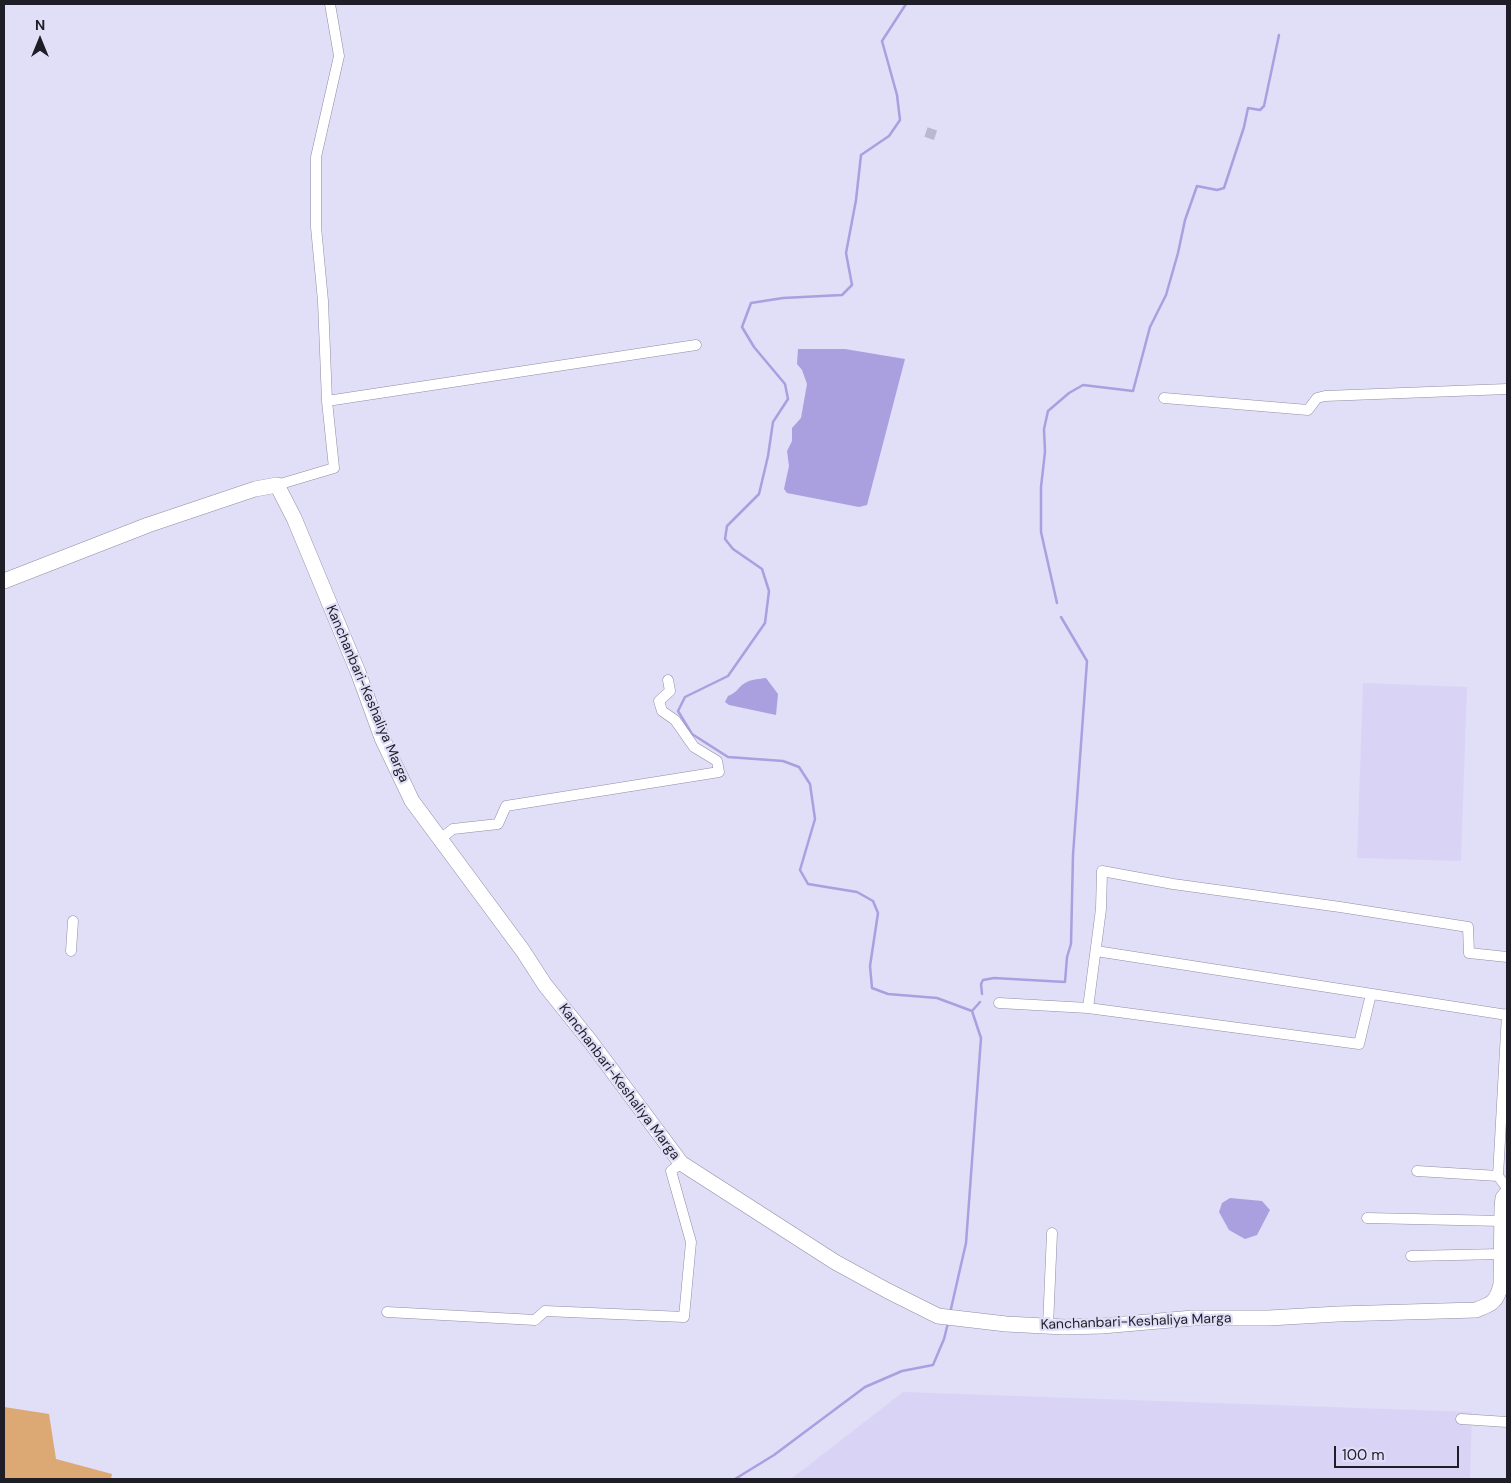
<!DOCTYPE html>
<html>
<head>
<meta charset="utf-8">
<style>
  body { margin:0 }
  #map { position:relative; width:1511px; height:1483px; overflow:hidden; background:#e1def8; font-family:"DM Sans",sans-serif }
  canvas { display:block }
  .frame { position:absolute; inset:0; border:5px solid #1f1e27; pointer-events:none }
  .north { position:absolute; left:15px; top:15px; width:50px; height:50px; -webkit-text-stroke:4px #e1def8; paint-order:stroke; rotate:0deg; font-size:14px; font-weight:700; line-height:20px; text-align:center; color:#1f1e27 }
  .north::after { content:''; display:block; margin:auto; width:18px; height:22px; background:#1f1e27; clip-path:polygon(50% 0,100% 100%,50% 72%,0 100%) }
  .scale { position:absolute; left:1334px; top:1446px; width:125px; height:22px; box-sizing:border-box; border:2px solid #1f1e27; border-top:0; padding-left:6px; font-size:15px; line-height:18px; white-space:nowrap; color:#1f1e27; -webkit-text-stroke:4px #e1def8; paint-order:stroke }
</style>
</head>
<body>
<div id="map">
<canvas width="1511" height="1483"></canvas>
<div class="frame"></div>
<div class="north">N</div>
<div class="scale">100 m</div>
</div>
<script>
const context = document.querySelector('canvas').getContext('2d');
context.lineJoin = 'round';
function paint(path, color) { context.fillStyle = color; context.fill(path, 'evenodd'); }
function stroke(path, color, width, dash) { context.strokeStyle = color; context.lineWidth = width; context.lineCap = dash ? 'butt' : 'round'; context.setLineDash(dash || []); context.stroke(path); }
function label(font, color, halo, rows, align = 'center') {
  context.font = font + ' "DM Sans",sans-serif'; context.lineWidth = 4.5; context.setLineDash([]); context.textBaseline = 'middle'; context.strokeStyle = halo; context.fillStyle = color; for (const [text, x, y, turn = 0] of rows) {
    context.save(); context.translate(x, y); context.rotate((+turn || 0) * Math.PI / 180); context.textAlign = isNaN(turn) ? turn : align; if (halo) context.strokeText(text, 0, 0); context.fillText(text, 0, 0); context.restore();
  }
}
const built = new Path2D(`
  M1363,683L1467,687L1461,861L1357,858Z
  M903,1392L1472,1412L1470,1479H791Z`);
const forest = new Path2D(`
  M4,1407L49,1414L56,1459L112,1474L111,1479H4Z`);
const water = new Path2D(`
  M798,349H845L905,359L867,505L859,507L787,493L784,489L789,466L787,451L792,441V428L801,418L807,384L802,370L797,364Z
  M766,678L778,694L776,715L729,705L725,702L728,696C738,692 737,688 745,683C751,679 759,679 766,678Z
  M1230,1198L1262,1201L1270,1210L1257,1235L1245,1239L1229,1230L1219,1212L1222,1203Z`);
const stream = new Path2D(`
  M906,4L882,41L897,95L900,120L889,136L861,155L856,200L846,253L852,285L842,295L783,298L751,303L742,327L754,347L785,384L788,399L773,422L768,456L759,494L727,526L725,539L733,549L762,569L769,591L765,623L728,676L685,697L678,711L692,734L728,757L783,761L799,767L810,784L815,819L800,870L808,884L857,892L873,901L878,913L870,966L872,988L888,994L937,998L972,1011L981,1038L966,1243L950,1313
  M1057,603L1041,532V487L1045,452L1044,429L1048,411L1069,393L1083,385L1133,391L1150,327L1166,295L1178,253L1185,220L1197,186L1217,190L1224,188L1244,127L1248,108L1260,110L1264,106L1279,35
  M982,994L981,984L983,980L994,978L1065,982L1067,957L1071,944L1073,855L1087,661L1061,617
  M972,1011L980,1002
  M735,1479L774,1455L865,1387L902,1371L933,1365L944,1339L948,1323`);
const streetTunnel = new Path2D(`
  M926,132L938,136`);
const street = new Path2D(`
  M1164,398L1308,410L1317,398L1325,396L1507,389
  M327,401L696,345
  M277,485L334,468L327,401L323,301L316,227V157L339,56L330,4
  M440,839L453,829L498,824L506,806L719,772L717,761L694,747L675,720L662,711L659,701L670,691L668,680
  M71,951L73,921
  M1096,951L1507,1015
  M999,1003L1088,1008L1359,1044L1371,994
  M1088,1008L1101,909L1102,871L1173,884L1340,907L1468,927L1469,953L1507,957
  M1507,1014L1498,1176L1507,1188
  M1417,1171L1498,1176
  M1367,1218L1502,1221
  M1411,1256L1501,1254
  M387,1312L535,1320L545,1311L684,1317L691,1242L671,1171L681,1163
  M1048,1326L1052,1233
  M1461,1419L1507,1422`);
const secondary = new Path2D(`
  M4,581L148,525L255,489L277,485L294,518L358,672L382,738L412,801L523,951L545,985L590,1041L681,1163L835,1262L888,1291L938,1316L1006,1324L1064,1327L1102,1326L1193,1318H1269L1338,1314L1476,1310C1492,1304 1497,1302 1501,1284L1502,1207L1503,1198L1507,1193`);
const streetNames = [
  ["Kanchanbari-Keshaliya Marga",367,694,67],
  ["Kanchanbari-Keshaliya Marga",619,1082,53],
  ["Kanchanbari-Keshaliya Marga",1136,1322,-2]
];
paint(built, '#d9d4f5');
paint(forest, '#dca873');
paint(water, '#aa9fdf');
stroke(stream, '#aa9fdf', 2.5);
stroke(streetTunnel, '#bab8ce', 10, [10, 5]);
stroke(street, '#908ca5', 11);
stroke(secondary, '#908ca5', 16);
stroke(street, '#fff', 10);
stroke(secondary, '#fff', 15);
label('14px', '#1f1e27', '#e1def8', streetNames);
</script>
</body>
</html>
